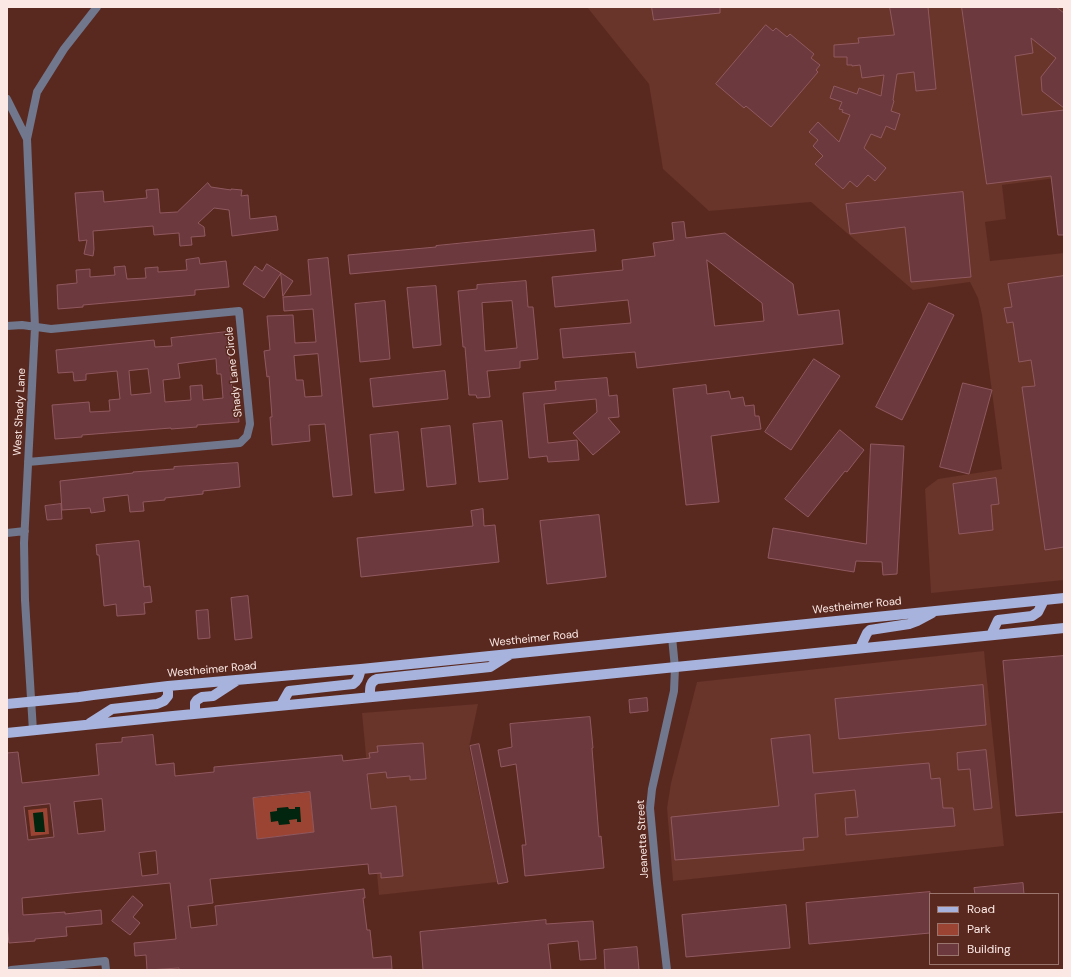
<!DOCTYPE html>
<html>
<head>
<meta charset="utf-8">
<style>
  body { margin:0 }
  #map { position:relative; width:1071px; height:977px; overflow:hidden; background:#592920; font-family:"DM Sans",sans-serif }
  canvas { display:block }
  .frame { position:absolute; inset:0; border:8px solid #fbe8e4; pointer-events:none }
  .legend { position:absolute; left:929px; top:893px; width:130px; height:72px; box-sizing:border-box; background:#592920; border:1px solid #9a756e; margin:0; padding:5px 7px; list-style:none; font-size:12px; color:#fbe8e4 }
  .legend li { display:flex; align-items:center; gap:8px; height:20px }
  .legend b { width:20px; border:1px solid #9a756e }
</style>
</head>
<body>
<div id="map">
<canvas width="1071" height="977"></canvas>
<div class="frame"></div>
<ul class="legend">
<li><b style="height:5px;background:#a7b3dd"></b>Road</li>
<li><b style="height:11px;background:#9c4433"></b>Park</li>
<li><b style="height:11px;background:#6c393f"></b>Building</li>
</ul>
</div>
<script>
const context = document.querySelector('canvas').getContext('2d');
context.lineJoin = 'round';
function paint(path, color) { context.fillStyle = color; context.fill(path, 'evenodd'); }
function stroke(path, color, width, dash) { context.strokeStyle = color; context.lineWidth = width; context.lineCap = dash ? 'butt' : 'round'; context.setLineDash(dash || []); context.stroke(path); }
function label(font, color, halo, rows, align = 'center') {
  context.font = font + ' "DM Sans",sans-serif'; context.lineWidth = 3; context.setLineDash([]); context.textBaseline = 'middle'; context.strokeStyle = halo; context.fillStyle = color; for (const [text, x, y, turn = 0] of rows) {
    context.save(); context.translate(x, y); context.rotate((+turn || 0) * Math.PI / 180); context.textAlign = isNaN(turn) ? turn : align; if (halo) context.strokeText(text, 0, 0); context.fillText(text, 0, 0); context.restore();
  }
}
const built = new Path2D(`
  M587,7H1064V177L1002,185L1006,219L985,222L990,261L1064,253V580L931,593L925,489L938,479L1002,469L982,315L978,298L970,282L913,290L811,202L709,211L663,169L649,84Z
  M984,651L1004,846L673,881L667,808L671,783L697,682Z
  M478,704L469,747L497,882L379,895L362,713Z`);
const green = new Path2D(`
  M310,792L314,832L257,839L253,798Z
  M47,808L49,834L31,836L28,810Z`);
const water = new Path2D(`
  M288,807L289,809H295V807H300L301,822H297V819L289,820L290,824L279,825L278,821L271,822L270,812L277,811V808Z
  M43,812L45,832H35L33,813Z`);
const building = new Path2D(`
  M652,7H720V13L654,20Z
  M890,7H928L936,89L916,91L914,72L897,74L893,100L894,101L891,111L900,114L895,130L886,126L881,138L871,134L864,148L886,168L875,181L868,175L857,187L850,181L843,189L815,164L823,156L813,146L818,140L809,132L818,122L839,142L850,115L842,112L843,110L839,109L842,102L830,98L834,86L857,94L859,88L881,96L884,75L862,78L860,65L852,66V65H847V57H834V45L859,43L858,38L894,35Z
  M962,7H1056L1064,13V108L1042,91L1041,77L1056,58L1031,38L1033,53L1015,56L1022,115L1064,110V235H1058L1051,176L987,184Z
  M766,25L773,31L776,28L787,37L790,34L814,54L811,58L820,65L816,70L818,72L771,127L746,106L744,108L716,84Z
  M208,183L211,187L231,190V189L242,190L241,196L248,195L250,219L276,216L278,230L232,236L229,210L214,208L198,223L204,227L205,236L191,237L192,245L180,246L179,233L154,235L153,226L93,231L94,249L93,256L84,254L87,240L79,241L75,193L103,191L104,202L147,198L146,190L158,189L160,213L177,212Z
  M963,192L971,277L911,282L905,227L850,234L846,204Z
  M684,222L686,238L725,233L793,284L798,315L839,310L843,344L637,368L635,352L563,358L560,329L631,323L628,300L555,307L552,277L623,270L622,260L655,256L653,243L674,240L672,223ZM707,260L762,303L764,321L715,326Z
  M594,230L596,251L350,274L348,255L436,247V246Z
  M199,258L200,264L226,261L229,287L195,290V295L83,305V307L58,309L57,285L77,283L76,270L90,269V277L115,275L114,267L125,266L127,279L146,278L145,268L158,267V272L187,270L186,260Z
  M328,258L352,495L333,497L325,424L309,425L310,441L272,445L270,417H272L269,376L267,377L264,351L270,350L267,316L293,315L295,343L316,342L313,309L284,311L283,297L311,295L308,260ZM318,354L322,396L305,397L303,380H296L294,356Z
  M267,264L281,273L264,298L243,284L255,266L262,271Z
  M281,273L293,281L283,296Z
  M1064,276V547L1045,550L1022,387L1035,386L1031,360L1019,362L1013,322L1007,323L1004,308L1012,307L1008,284Z
  M526,281L528,307H533L538,359L520,361V368L487,371L490,397L477,398L476,395H469L465,347H463L458,291L477,289V285ZM512,301L517,348L485,351L482,303Z
  M436,286L441,345L413,348L407,288Z
  M385,301L390,359L360,362L355,304Z
  M929,303L954,315L902,420L876,407Z
  M227,332L232,389L236,388L239,422L197,425V427L171,429V428L82,435V437L55,439L52,405L89,402L90,412L110,411L109,400L120,399L117,371L86,374V380L74,381L73,372L58,373L56,350L154,340L155,347L172,346L171,338ZM216,359L217,374H221L223,398L203,400L202,385L190,386L191,400L165,402L163,380L180,378L178,364ZM148,369L151,393L131,395L129,371Z
  M814,359L840,376L791,450L765,432Z
  M445,371L448,399L373,407L370,379Z
  M607,378L609,396L617,395L619,417L608,418L620,432L593,455L573,433L597,412L596,399L544,404L548,443L577,440L579,460L548,462L547,456L529,458L523,393L556,390L555,382Z
  M963,383L992,390L969,474L940,467Z
  M706,385L707,394L729,391L731,399L743,397L745,406L754,405L755,416H759L761,429L711,436L719,502L686,505L673,389Z
  M502,421L508,479L479,482L473,424Z
  M450,426L456,484L427,487L421,429Z
  M840,430L864,450L847,472L845,471L808,517L785,499Z
  M398,432L404,490L375,493L370,435Z
  M871,444L904,446L897,574L883,575L882,562L856,561L854,572L768,558L773,528L866,544Z
  M238,463L240,487L203,491V494L165,498V500L143,502L144,511L130,512L128,495L103,498L105,511L91,513L90,508L62,510L60,481L133,473V472L174,469V467Z
  M996,478L999,504L991,505L993,530L959,534L953,484Z
  M61,504L62,519L47,520L45,506Z
  M483,509L484,526L495,525L499,562L361,577L357,538L473,526L471,511Z
  M599,515L606,577L547,584L540,521Z
  M139,541L144,587L150,586L152,602L144,603L145,614L117,616L116,604L104,606L99,555H97L96,545Z
  M248,596L252,638L235,640L231,598Z
  M208,610L210,638L198,639L196,611Z
  M1064,656V812L1016,816L1003,661Z
  M983,685L986,725L839,739L835,699Z
  M647,698L648,711L630,713L629,700Z
  M590,717L593,748H592L599,837L601,836L604,868L525,876L522,845H526L516,764L501,767L498,750L512,747L510,724Z
  M153,735L156,765L174,763L175,776L214,772V767L342,755L343,761L370,758L369,753L378,752L377,746L423,743L426,779L410,780V776L387,778L386,772L367,774L371,809L396,806L403,876L381,878V873L369,874L368,864L210,879L213,903L188,906L191,928L217,925L215,906L364,889L365,898H363L367,930H370L373,958L391,956L392,969L179,970V968L147,970L146,955L135,956L134,943L176,939L170,883L22,898L23,915L65,912V914L101,910L102,924L66,927L67,936L35,939V941L9,943L7,926V753L18,752L22,783L99,775L96,744L122,742V738ZM310,792L314,832L257,839L253,798ZM102,799L105,831L78,834L74,802ZM50,804L54,837L28,840L24,807ZM156,851L158,874L142,876L139,853Z
  M810,735L813,773L929,763L931,779L940,778L943,808H953L955,826L846,835L845,818L858,817L855,790L815,794L818,837L803,838L804,850L675,860L671,817L779,806L771,739Z
  M479,744L508,882L498,884L470,746Z
  M986,750L992,808L974,810L970,769L958,770L957,753Z
  M1023,883L1024,894H975L974,888Z
  M930,892V933L809,944L806,903Z
  M133,896L143,905L133,917L140,923L130,935L112,921Z
  M786,905L790,948L686,957L682,915Z
  M546,920V924L593,921L596,959L580,960L578,941L548,944L551,970H423L420,932Z
  M637,947L639,970H605L604,950Z`);
const minor = new Path2D(`
  M7,99L27,139L28,163L35,327L24,543L25,600L33,731
  M27,139L37,92L64,49L97,7
  M7,326L22,325L51,329L239,311L250,424L247,436L240,443L28,462
  M7,533L25,531
  M11,970L105,961L106,970`);
const tertiary = new Path2D(`
  M667,970L657,883L650,808L652,789L674,691L675,668L672,637`);
const primary = new Path2D(`
  M991,635L998,620L1032,616L1038,612L1044,600
  M860,648L867,633L870,630L909,624L917,621L932,613
  M370,697C370,689 369,682 377,679L490,667L509,655
  M7,704L79,697L93,695L168,686L361,669L1064,598
  M281,705L289,691L353,684C359,680 359,675 361,669
  M195,713V703L197,700L202,697L213,696L236,681
  M90,723L112,709L157,704L164,701L168,696V686
  M7,733L173,716L477,687L1064,628`);
const streetNames = [
  ["Shady Lane Circle",234,372,-96],
  ["West Shady Lane",20,412,-87],
  ["Westheimer Road",857,606,-6],
  ["Westheimer Road",534,639,-6],
  ["Westheimer Road",212,670,-5],
  ["Jeanetta Street",643,839,-93]
];
paint(built, '#693429');
paint(green, '#9c4433');
paint(water, '#01250f');
paint(building, '#6c393f');
stroke(building, '#90595f', 1);
stroke(minor, '#71778c', 8);
stroke(tertiary, '#71778c', 8);
stroke(primary, '#a7b3dd', 10);
label('11px', '#fbe8e4', '#592920', streetNames);
</script>
</body>
</html>
